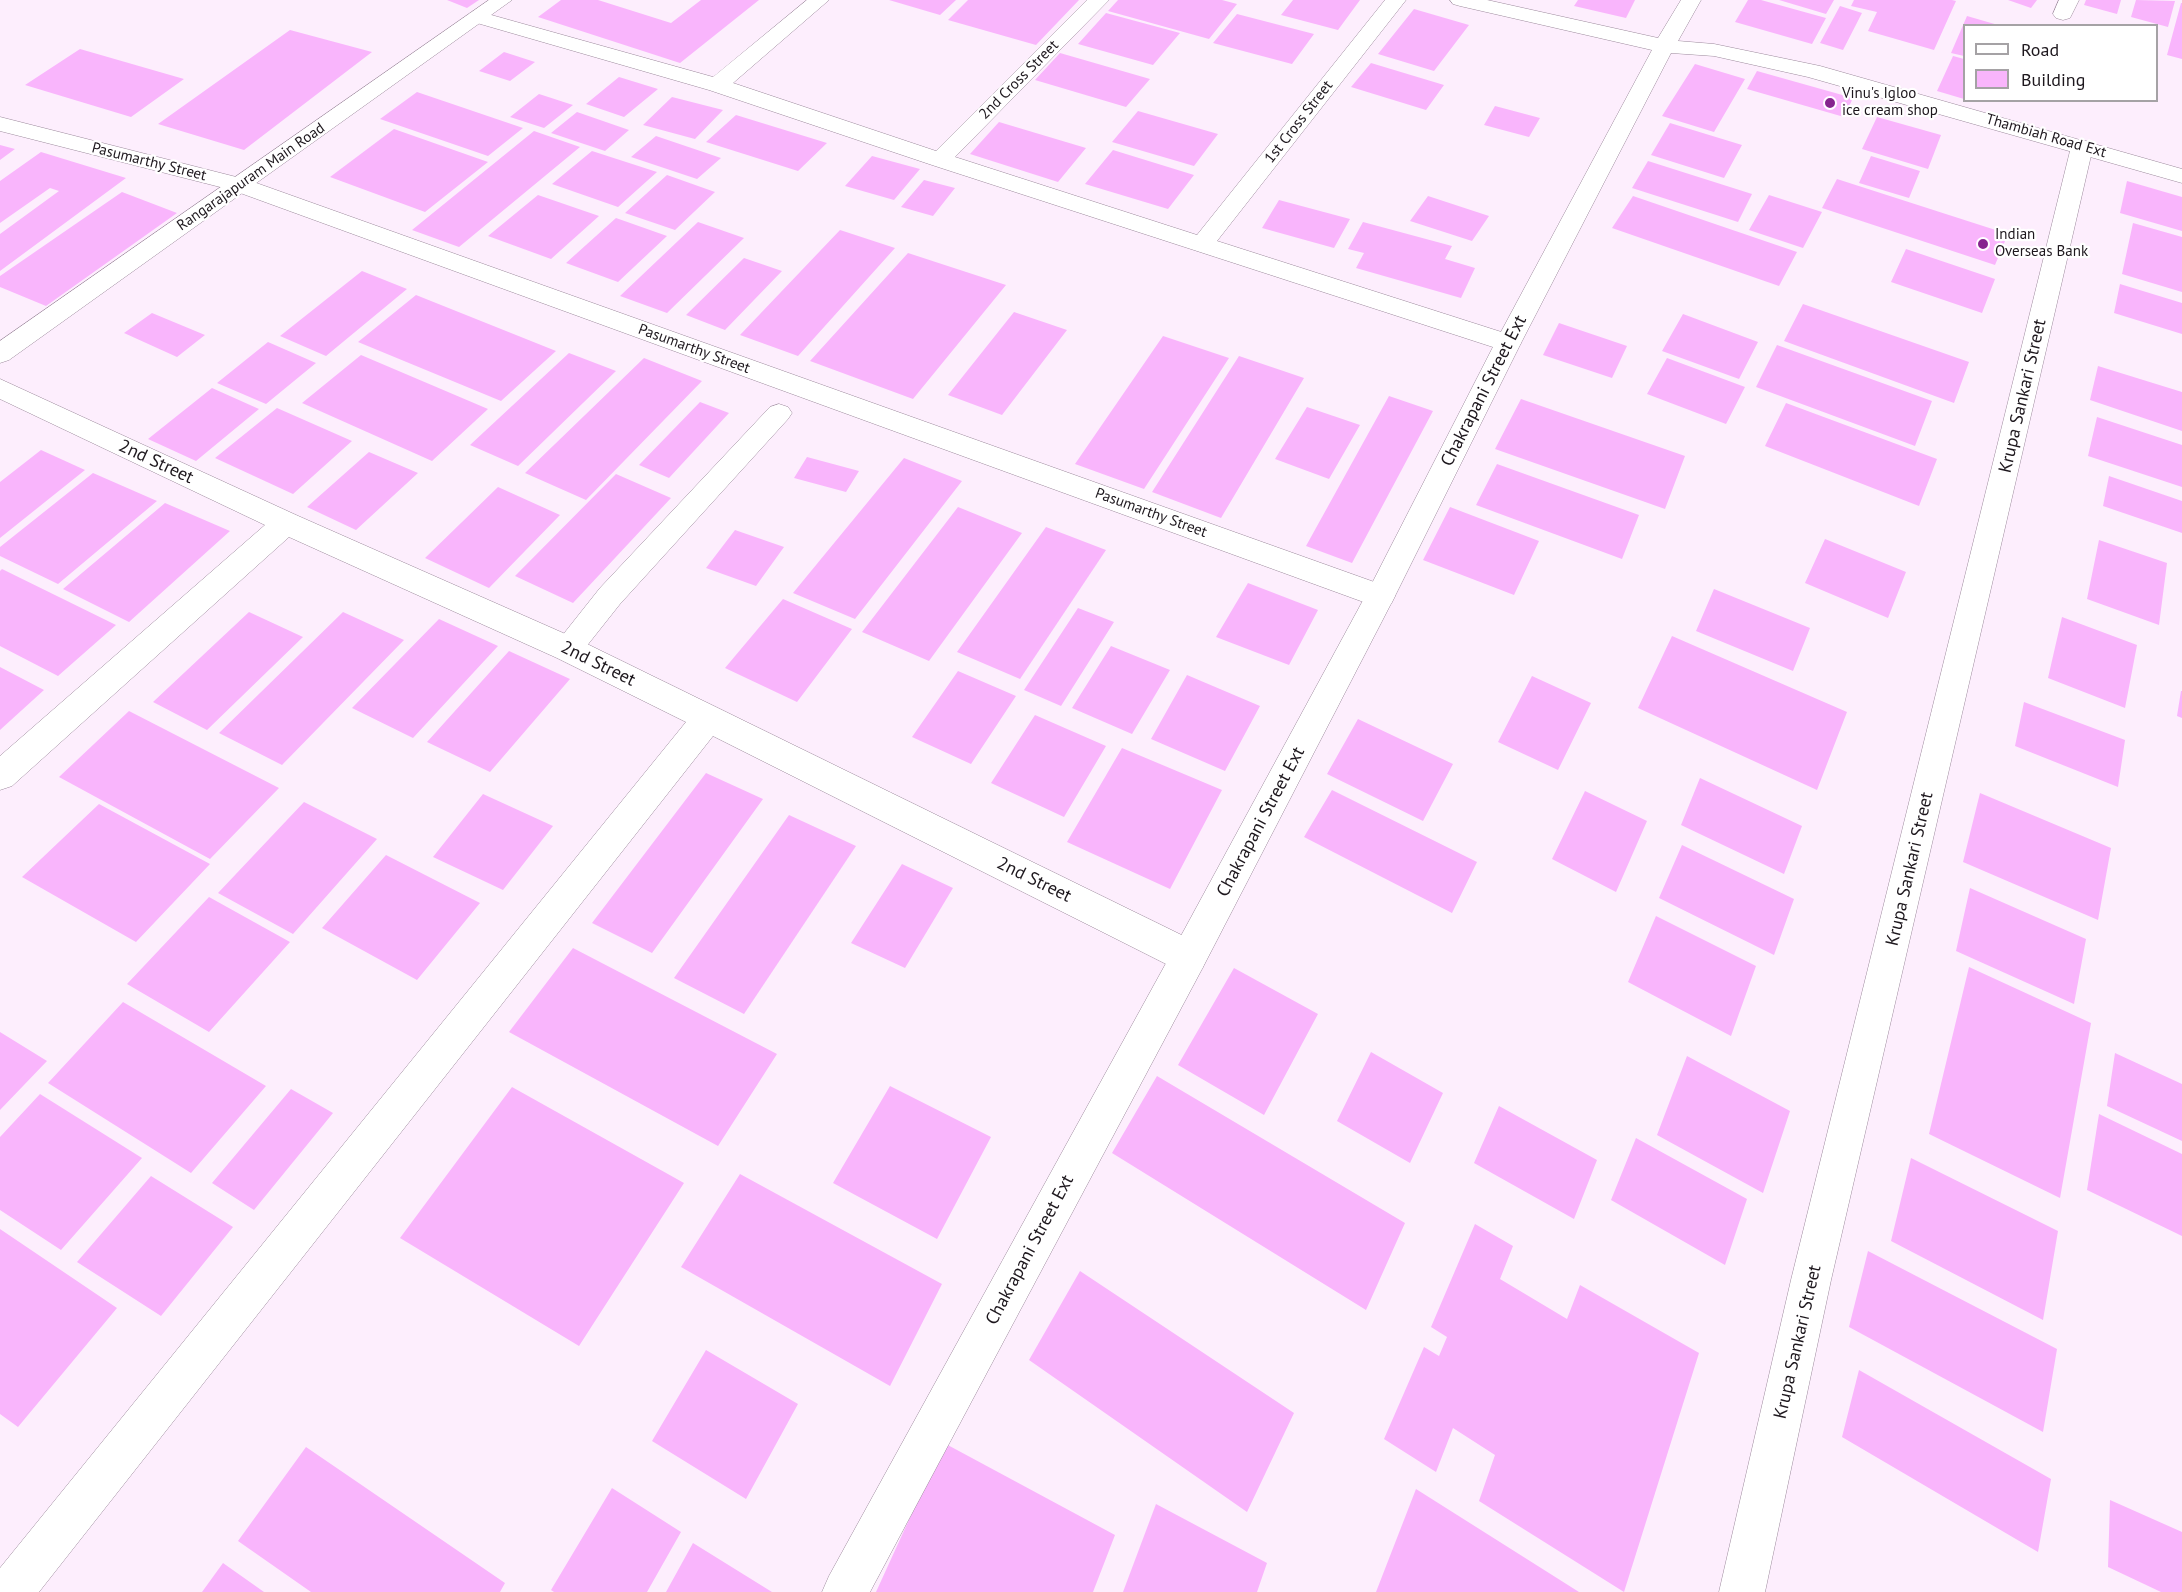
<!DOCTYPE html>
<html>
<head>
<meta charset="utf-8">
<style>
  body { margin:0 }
  #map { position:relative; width:2182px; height:1592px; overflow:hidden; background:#fdeefd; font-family:"PT Sans",sans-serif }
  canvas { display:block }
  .legend { position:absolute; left:1963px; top:24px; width:195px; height:78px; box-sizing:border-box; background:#fff; border:2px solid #a5a2a5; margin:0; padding:8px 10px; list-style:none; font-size:18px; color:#1d171d }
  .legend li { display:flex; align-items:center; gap:12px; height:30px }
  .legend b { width:30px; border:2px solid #a5a2a5 }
</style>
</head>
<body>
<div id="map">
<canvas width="2182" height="1592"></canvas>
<ul class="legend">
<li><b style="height:8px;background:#fff"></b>Road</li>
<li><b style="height:16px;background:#f9b5fc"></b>Building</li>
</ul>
</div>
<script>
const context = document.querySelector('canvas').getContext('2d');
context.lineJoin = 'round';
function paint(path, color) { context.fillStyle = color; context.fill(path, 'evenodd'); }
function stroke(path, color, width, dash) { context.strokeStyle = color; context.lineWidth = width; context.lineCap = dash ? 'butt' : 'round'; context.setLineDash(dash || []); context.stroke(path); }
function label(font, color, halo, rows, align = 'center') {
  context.font = font + ' "PT Sans",sans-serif'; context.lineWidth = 4.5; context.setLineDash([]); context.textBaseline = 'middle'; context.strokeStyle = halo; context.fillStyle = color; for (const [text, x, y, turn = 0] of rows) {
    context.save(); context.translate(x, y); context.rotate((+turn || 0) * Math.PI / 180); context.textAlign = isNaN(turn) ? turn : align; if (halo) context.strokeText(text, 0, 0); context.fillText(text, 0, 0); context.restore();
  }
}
const building = new Path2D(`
  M447,0H479L467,8Z
  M561,0H598L671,23L701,0H759L680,63L538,17Z
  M889,0H956L940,15Z
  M968,0H1079L1036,45L948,20Z
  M1118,0H1222L1237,4L1209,39L1108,11Z
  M1293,0H1360L1338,30L1281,15Z
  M1578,0H1635L1626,18L1574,6Z
  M1748,0H1761L1826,18L1812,44L1735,22Z
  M1779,0H1834L1826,14Z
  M1854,0H1952L1956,1L1934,50L1868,31L1877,12L1851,6Z
  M2008,0H2037L2031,8Z
  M2086,0H2121L2117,14L2084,5Z
  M2136,0L2175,1L2168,27L2131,17Z
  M2181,3H2182V59L2167,55Z
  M1840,6L1862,13L1843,50L1820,43Z
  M1414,9L1469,25L1434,71L1378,54Z
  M1106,13L1180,33L1153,65L1078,44Z
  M1237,14L1314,34L1292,64L1213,43Z
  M1967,16L1998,25L1964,26V56L1951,53Z
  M290,30L372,52L244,150L158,124Z
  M80,49L184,79L131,117L25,85Z
  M504,52L535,62L510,81L479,71Z
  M1060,53L1150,79L1126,107L1035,80Z
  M1953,56L1964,59V99L1937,91Z
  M1371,63L1444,85L1426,110L1351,87Z
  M1695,64L1745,79L1714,132L1662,116Z
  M1757,71L1853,98L1844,117L1747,89Z
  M619,77L658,89L624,117L586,104Z
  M417,92L523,128L488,156L380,119Z
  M539,94L573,105L544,128L510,117Z
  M672,97L723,110L695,139L643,125Z
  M1495,106L1540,118L1529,137L1484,125Z
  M1138,111L1218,134L1194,166L1112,142Z
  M577,112L629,130L605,151L551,133Z
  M736,115L827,143L798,171L706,142Z
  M1877,117L1941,135L1928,169L1862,149Z
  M999,122L1086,148L1058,182L970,154Z
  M1670,123L1742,145L1724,178L1651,155Z
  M394,129L488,162L425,212L330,177Z
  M534,131L580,147L459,247L412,230Z
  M656,136L721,158L697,179L631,157Z
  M0,145L15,149L0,160Z
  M1113,150L1194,175L1168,209L1085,184Z
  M592,151L657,172L618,207L552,184Z
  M41,152L126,178L0,271V234L59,191L50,188L0,223V181Z
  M872,156L920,169L894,200L845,186Z
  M1871,156L1920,171L1909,198L1859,183Z
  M1648,161L1752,194L1738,222L1632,188Z
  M667,175L715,192L675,230L625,213Z
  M1837,179L2008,234L1995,265L1822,208Z
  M924,180L955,188L933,216L901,207Z
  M2127,181L2182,197V231L2120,213Z
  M122,192L177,213L46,306L0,287V276Z
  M538,195L599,216L551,259L488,236Z
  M1769,195L1822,212L1803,248L1749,230Z
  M1428,196L1489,216L1472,241L1410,221Z
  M1633,196L1797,252L1779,286L1612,228Z
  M1279,200L1350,219L1334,248L1262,228Z
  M616,218L667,236L618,282L566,263Z
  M698,222L744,238L667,313L620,296Z
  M1363,222L1452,246L1445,259L1475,268L1461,298L1356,268L1364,253L1348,249Z
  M2133,223L2182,237V292L2122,274Z
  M840,230L895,248L798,356L740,335Z
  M1906,249L1995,279L1982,313L1891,282Z
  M908,253L1006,285L913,399L810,361Z
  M744,258L782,271L725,330L686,315Z
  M362,271L407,289L326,356L280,336Z
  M2120,284L2182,303V334L2114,313Z
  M416,295L556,351L501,401L358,342Z
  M1803,304L1969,362L1954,403L1784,341Z
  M1014,312L1067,330L1002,415L948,395Z
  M152,313L205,335L177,357L124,333Z
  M1683,314L1758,342L1739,379L1662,351Z
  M1559,323L1627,346L1612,378L1543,355Z
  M1163,336L1229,358L1144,489L1075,464Z
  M268,342L316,363L266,404L217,383Z
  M1777,345L1932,401L1915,446L1756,387Z
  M569,353L616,371L518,466L470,445Z
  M361,355L488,409L432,461L302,403Z
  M1239,356L1304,378L1221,518L1152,492Z
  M644,358L702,381L586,500L525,473Z
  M1667,358L1745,387L1726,424L1647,394Z
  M2098,366L2182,392V431L2090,400Z
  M212,388L259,409L196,461L148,439Z
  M1389,396L1433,411L1352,563L1306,546Z
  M1521,399L1685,456L1665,509L1495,449Z
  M700,402L729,413L669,478L639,465Z
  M1786,403L1937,459L1919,506L1765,446Z
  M1307,407L1360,425L1329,479L1275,459Z
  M277,408L352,441L293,494L215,458Z
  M2097,417L2182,445V487L2088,456Z
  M41,450L85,470L0,538V482Z
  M369,452L418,473L356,530L307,507Z
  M807,457L859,471L846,492L794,478Z
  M904,458L962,481L855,619L793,593Z
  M1497,464L1639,515L1622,559L1476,505Z
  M93,473L157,501L58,584L0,556V547Z
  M616,474L671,498L573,603L515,576Z
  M2109,476L2182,501V533L2103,506Z
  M498,487L560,515L489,588L425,558Z
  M165,503L230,531L129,622L63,589Z
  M958,507L1022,533L929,661L862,632Z
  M1450,507L1539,541L1514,595L1423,560Z
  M1046,527L1106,550L1020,679L957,652Z
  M735,530L784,547L756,586L706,568Z
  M1825,539L1906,572L1888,618L1805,583Z
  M2099,540L2167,563L2159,625L2087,599Z
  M2,569L116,625L58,676L0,646V571Z
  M1248,583L1318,610L1289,665L1216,637Z
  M1714,589L1810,628L1793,671L1696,631Z
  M783,599L852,629L797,702L725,668Z
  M1078,608L1114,622L1061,706L1024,690Z
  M249,612L303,637L207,730L153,702Z
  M343,612L404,640L282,765L219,733Z
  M2062,617L2137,645L2125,708L2048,678Z
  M439,619L498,646L413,738L352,708Z
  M1672,636L1847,712L1817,790L1638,708Z
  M1111,646L1170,670L1132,734L1072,708Z
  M509,651L570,679L490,772L427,742Z
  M0,667L44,690L0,730Z
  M958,671L1016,696L971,764L912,737Z
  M1187,675L1260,706L1225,771L1151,739Z
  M1532,676L1591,703L1558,770L1498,742Z
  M2181,691H2182V718L2177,716Z
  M2024,702L2125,740L2118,787L2015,746Z
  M129,711L279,788L210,859L59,777Z
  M1035,715L1106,746L1064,817L991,783Z
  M1358,719L1453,764L1423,821L1327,774Z
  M1122,748L1222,790L1170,889L1067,842Z
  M706,773L763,799L652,953L592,923Z
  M1700,778L1802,826L1784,874L1681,825Z
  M1332,790L1477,862L1452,913L1304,837Z
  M1585,791L1647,821L1616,892L1552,859Z
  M1980,793L2111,848L2098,920L1963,862Z
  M483,794L553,826L503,890L433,857Z
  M304,802L377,839L293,934L218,893Z
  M99,804L210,864L136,942L22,877Z
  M789,815L856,846L744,1014L674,978Z
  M1682,845L1794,899L1774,955L1659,898Z
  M386,855L480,903L417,980L322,928Z
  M902,864L953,888L905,968L851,943Z
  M1970,888L2086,939L2074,1004L1956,951Z
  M209,897L290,942L209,1032L127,984Z
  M1656,916L1756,966L1731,1036L1628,982Z
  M573,948L777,1054L718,1146L509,1032Z
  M1969,967L2091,1023L2060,1198L1929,1134Z
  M1234,968L1318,1014L1264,1115L1178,1065Z
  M123,1002L266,1086L191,1173L48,1083Z
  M0,1032L47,1061L0,1110Z
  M1371,1052L1443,1093L1410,1163L1337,1121Z
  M2115,1053L2182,1084V1141L2107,1106Z
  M1687,1056L1790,1111L1763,1193L1657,1135Z
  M1157,1076L1405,1223L1366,1310L1112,1153Z
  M890,1086L991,1137L937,1239L833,1183Z
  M512,1087L684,1183L579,1346L400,1238Z
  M291,1089L333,1113L254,1210L212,1183Z
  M40,1094L142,1158L61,1250L0,1210V1137Z
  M1499,1106L1597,1160L1574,1219L1474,1163Z
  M2099,1114L2182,1154V1236L2087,1190Z
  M1636,1138L1747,1199L1725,1265L1611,1200Z
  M1911,1158L2058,1231L2043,1320L1891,1241Z
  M740,1174L942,1284L890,1386L681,1267Z
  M151,1176L233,1227L161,1316L77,1262Z
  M1475,1224L1513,1246L1500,1279L1567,1319L1580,1285L1699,1353L1624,1592L1479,1501L1495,1455L1453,1428L1436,1472L1384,1439L1424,1347L1439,1356L1447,1337L1431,1327Z
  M0,1229L117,1308L18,1427L0,1414Z
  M1868,1251L2057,1349L2043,1432L1849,1327Z
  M1080,1271L1294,1413L1247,1512L1029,1360Z
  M706,1350L798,1404L746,1499L652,1441Z
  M1859,1370L2051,1479L2038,1552L1842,1437Z
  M944,1443L1115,1535L1093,1592H876Z
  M306,1447L505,1583L500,1592H311L238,1541Z
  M612,1488L681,1532L647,1592H554L551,1590Z
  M1416,1489L1579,1592H1376Z
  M2110,1500L2182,1532V1592H2161L2108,1567Z
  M1156,1504L1267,1563L1257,1592H1123Z
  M693,1543L772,1592H666Z
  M223,1563L264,1592H202Z`);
const lane = new Path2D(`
  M779,404L788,407L792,413L788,419L620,604L578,657L568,661L558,657L553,649L558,641L600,588L770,407Z`);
const street = new Path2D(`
  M807,0H829L733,83L936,151L1087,0H1109L955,157L1197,235L1385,0H1406L1217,241L1517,337L1521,343L1517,349L1508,352L1499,349L932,165L709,90L470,21L467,17L470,13L477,11L713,77Z
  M2059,0H2079L2070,18L2063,20L2056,18L2053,14Z
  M0,117L248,180L1391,588L1395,596L1391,604L1380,608L1369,604L232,190L0,131Z
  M2082,140L2090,142L2093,147L1831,1280L1765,1592H1719L1791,1280L2071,147L2074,142Z
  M0,379L296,515L579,640L1202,945L1207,957L1202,969L1189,974L1176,969L713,736L39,1592H0V1568L686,722L557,658L289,537L12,786L0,790V756L265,525L0,399Z`);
const secondary = new Path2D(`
  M489,0H512L9,360L0,363V341Z
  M1450,0H1487L1658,38L1681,0H1701L1678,41L1714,44L1820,66L2182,169V183L1808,77L1714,56L1671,53L1521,343L1395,596L1202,969L870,1592H822L829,1576L1176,945L1367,593L1495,343L1652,50L1460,6L1453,4Z`);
const markers = [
  [1830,103,6,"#86248e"],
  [1983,244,6,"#86248e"]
];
const farStreetnames = [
  ["2nd Cross Street",1019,80,-45],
  ["1st Cross Street",1299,122,-52],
  ["Thambiah Road Ext",2046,136,16],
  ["Pasumarthy Street",149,162,14],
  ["Rangarajapuram Main Road",251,177,-35],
  ["Pasumarthy Street",694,349,20],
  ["Pasumarthy Street",1151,513,20]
];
const farPoinames = [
  ["Vinu's Igloo",1842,94],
  ["ice cream shop",1842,111],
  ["Indian",1995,235],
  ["Overseas Bank",1995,252]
];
const streetNames = [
  ["Chakrapani Street Ext",1484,391,-63],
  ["Krupa Sankari Street",2023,396,-77],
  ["2nd Street",156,462,25],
  ["2nd Street",598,664,26],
  ["Chakrapani Street Ext",1261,822,-62],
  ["Krupa Sankari Street",1910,869,-77],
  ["2nd Street",1034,880,26],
  ["Chakrapani Street Ext",1030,1250,-62],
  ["Krupa Sankari Street",1798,1342,-77]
];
paint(building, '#f9b5fc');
stroke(lane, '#9c8a9c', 1);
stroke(street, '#9c8a9c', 1);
stroke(secondary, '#9c8a9c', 1);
paint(lane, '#fff');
paint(street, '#fff');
paint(secondary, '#fff');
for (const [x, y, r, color] of markers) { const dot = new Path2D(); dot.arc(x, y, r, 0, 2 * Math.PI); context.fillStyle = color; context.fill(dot); stroke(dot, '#fff', 2); }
label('15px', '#1d171d', '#fff', farStreetnames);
label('15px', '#1d171d', '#fff', farPoinames, 'left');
label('18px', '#1d171d', '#fff', streetNames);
</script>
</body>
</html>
